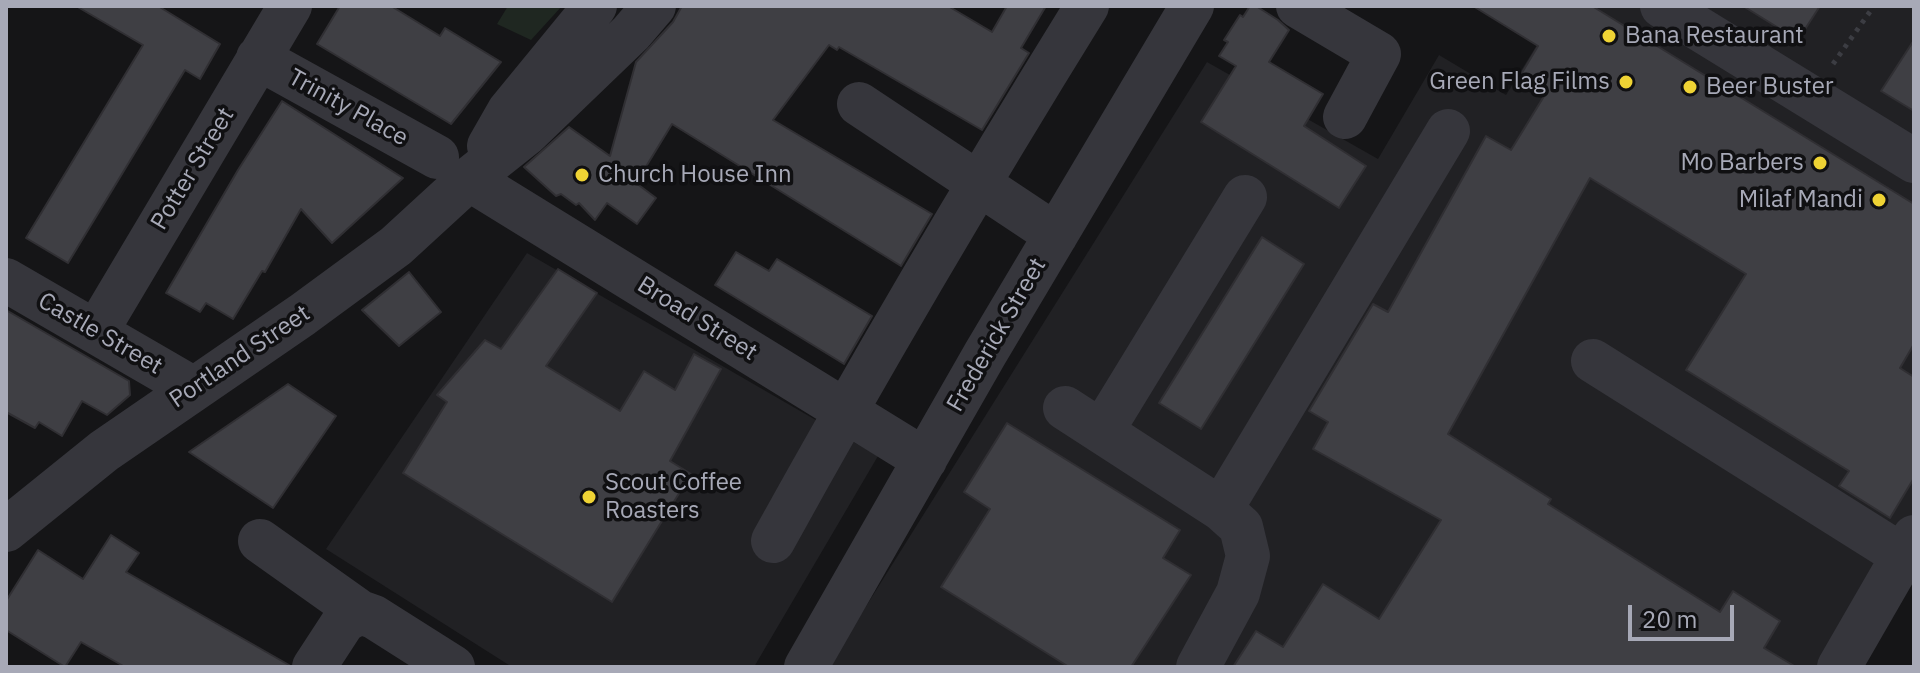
<!DOCTYPE html>
<html>
<head>
<meta charset="utf-8">
<style>
  body { margin:0 }
  #map { position:relative; width:1920px; height:673px; overflow:hidden; background:#151517; font-family:"IBM Plex Sans",sans-serif }
  canvas { display:block }
  .frame { position:absolute; inset:0; border:8px solid #a7a9b7; pointer-events:none }
  .scale { position:absolute; left:1628px; top:605px; width:106px; height:36px; box-sizing:border-box; border:4px solid #a7a9b7; border-top:0; padding-left:10px; font-size:24px; line-height:28px; white-space:nowrap; color:#a7a9b7; -webkit-text-stroke:6px #101012; paint-order:stroke }
</style>
</head>
<body>
<div id="map">
<canvas width="1920" height="673"></canvas>
<div class="frame"></div>
<div class="scale">20 m</div>
</div>
<script>
const context = document.querySelector('canvas').getContext('2d');
context.lineJoin = 'round';
function paint(path, color) { context.fillStyle = color; context.fill(path, 'evenodd'); }
function stroke(path, color, width, dash) { context.strokeStyle = color; context.lineWidth = width; context.lineCap = dash ? 'butt' : 'round'; context.setLineDash(dash || []); context.stroke(path); }
function label(font, color, halo, rows, align = 'center') {
  context.font = font + ' "IBM Plex Sans",sans-serif'; context.lineWidth = 7; context.setLineDash([]); context.textBaseline = 'middle'; context.strokeStyle = halo; context.fillStyle = color; for (const [text, x, y, turn = 0] of rows) {
    context.save(); context.translate(x, y); context.rotate((+turn || 0) * Math.PI / 180); context.textAlign = isNaN(turn) ? turn : align; if (halo) context.strokeText(text, 0, 0); context.fillText(text, 0, 0); context.restore();
  }
}
const built = new Path2D(`
  M1561,6H1909L1914,9V536L1836,667H828L1207,62L1378,159L1439,55L1506,95Z
  M527,253L878,456L754,667H512L326,549Z`);
const green = new Path2D(`
  M508,6H562L531,40L497,24Z`);
const building = new Path2D(`
  M76,6H158L220,44L200,79L185,70L68,263L26,238L143,45Z
  M340,6H391L440,36L445,28L501,62L451,124L317,44Z
  M682,6H948L992,32L1007,6H1046L1021,48L1029,53L982,130L839,47L837,50L829,45L773,120L932,214L901,266L672,124L636,183L656,198L637,224L607,203L595,220L579,203L576,205L561,194L556,196L524,167L569,127L610,156L636,62L673,22Z
  M1250,6H1256L1278,20L1289,30L1269,62L1323,94L1304,126L1366,166L1339,208L1201,122L1236,66L1219,56L1228,42L1224,40L1240,15L1243,17Z
  M1473,6H1592L1914,204V344L1900,368L1914,377V478L1890,518L1839,486L1849,471L1686,370L1746,274L1590,178L1448,434L1551,499L1548,504L1720,612L1733,591L1780,621L1764,648L1796,667H1233L1256,631L1283,647L1323,584L1379,619L1441,520L1313,449L1328,422L1309,411L1373,304L1388,312L1486,136L1511,150L1546,93L1520,76L1538,46Z
  M1743,6H1820L1798,40Z
  M1914,40V111L1881,91Z
  M282,101L403,178L332,243L301,209L265,272L262,271L233,319L206,303L200,312L166,293L238,170Z
  M1262,237L1304,264L1201,429L1159,403Z
  M736,252L769,271L777,259L872,316L844,364L715,285Z
  M558,269L597,293L546,366L620,411L644,371L675,390L694,354L721,369L670,461L691,474L612,602L403,473L447,402L437,395L485,340L501,349Z
  M409,272L441,312L399,346L362,310Z
  M6,310L129,381L130,395L107,415L82,401L62,436L39,422L35,428L6,412Z
  M288,384L336,416L273,508L189,452Z
  M1007,423L1180,530L1163,558L1191,575L1131,667H1069L941,587L990,509L964,492Z
  M111,535L139,553L126,572L289,665V667H125L81,642L65,667L6,630V601L38,550L83,579Z`);
const path = new Path2D(`
  M1833,64L1874,6`);
const minor = new Path2D(`
  M1298,6L1379,54L1345,117
  M1662,6L1914,161
  M258,58L437,157
  M859,104L1056,235
  M489,146L509,111L595,6
  M469,179L925,460
  M6,280L194,389
  M96,332L290,6
  M1593,361L1903,556
  M1065,408L1221,509L1241,527L1248,556L1238,593L1198,667
  M1102,431L1245,197
  M1221,509L1448,131
  M6,530L104,451L302,315L396,246L469,179L527,133L631,33L654,6
  M260,541L360,612
  M773,541C873,360 978,182 1087,6
  M314,667L344,621L360,612L374,617L453,667
  M806,667L985,354L1192,6
  M1839,667L1914,537`);
const markers = [
  [1609,36,8,"#efd334"],
  [1626,82,8,"#efd334"],
  [1690,87,8,"#efd334"],
  [1820,163,8,"#efd334"],
  [582,175,8,"#efd334"],
  [1879,200,8,"#efd334"],
  [589,497,8,"#efd334"]
];
const poiNames = [
  ["Bana Restaurant",1625,36],
  ["Green Flag Films",1610,82,"right"],
  ["Beer Buster",1706,87],
  ["Mo Barbers",1804,163,"right"],
  ["Church House Inn",598,175],
  ["Milaf Mandi",1863,200,"right"],
  ["Scout Coffee",605,483],
  ["Roasters",605,511]
];
const streetNames = [
  ["Trinity Place",348,108,29],
  ["Potter Street",193,169,-59],
  ["Broad Street",697,319,32],
  ["Castle Street",100,334,30],
  ["Frederick Street",997,335,-60],
  ["Portland Street",240,357,-34]
];
paint(built, '#212124');
paint(green, '#1f2721');
paint(building, '#3f3f44');
stroke(building, '#302f33', 2);
stroke(path, '#3c3d43', 5, [4, 6]);
stroke(minor, '#36363c', 44);
for (const [x, y, r, color] of markers) { const dot = new Path2D(); dot.arc(x, y, r, 0, 2 * Math.PI); context.fillStyle = color; context.fill(dot); stroke(dot, '#101012', 3); }
label('24px', '#a7a9b7', '#101012', poiNames, 'left');
label('24px', '#a7a9b7', '#101012', streetNames);
</script>
</body>
</html>
